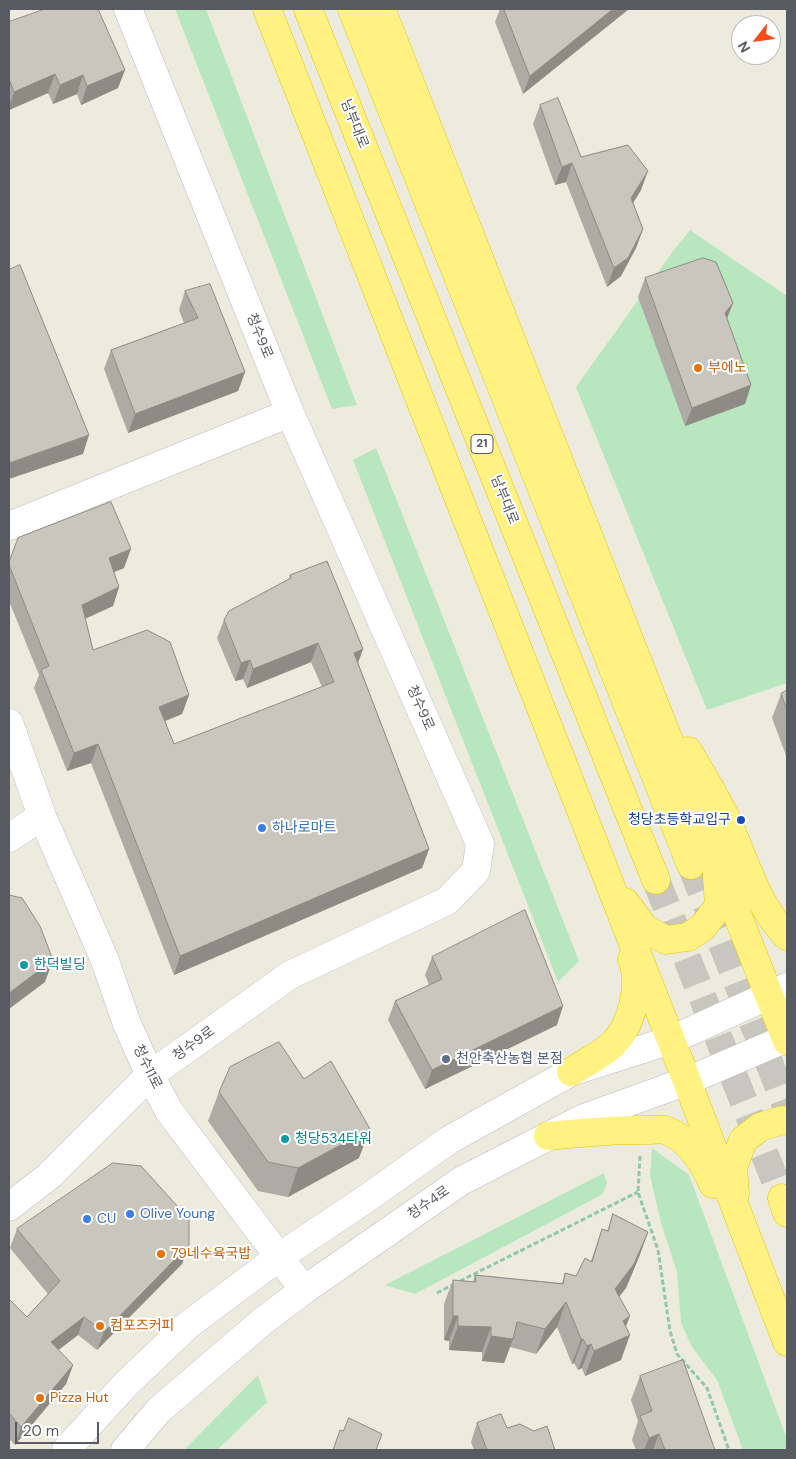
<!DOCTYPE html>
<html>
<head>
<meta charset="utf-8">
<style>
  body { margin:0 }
  #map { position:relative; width:796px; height:1459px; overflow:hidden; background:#ecebde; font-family:"DM Sans",sans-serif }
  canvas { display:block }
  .frame { position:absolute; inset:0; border:10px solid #575a61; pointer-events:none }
  .north { position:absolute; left:731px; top:15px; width:50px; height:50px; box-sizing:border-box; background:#fff; border:1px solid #bcbdc0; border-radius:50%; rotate:240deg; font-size:14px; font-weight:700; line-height:20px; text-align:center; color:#575a61 }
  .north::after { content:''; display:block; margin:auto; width:18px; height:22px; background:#f64c1a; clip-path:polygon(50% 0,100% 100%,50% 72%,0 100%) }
  .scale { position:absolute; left:15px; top:1422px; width:84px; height:22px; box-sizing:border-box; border:2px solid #575a61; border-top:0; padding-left:6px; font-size:15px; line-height:18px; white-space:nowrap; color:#575a61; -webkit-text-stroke:4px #fff; paint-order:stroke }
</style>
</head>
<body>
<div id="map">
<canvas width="796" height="1459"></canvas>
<div class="frame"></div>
<div class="north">N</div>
<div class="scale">20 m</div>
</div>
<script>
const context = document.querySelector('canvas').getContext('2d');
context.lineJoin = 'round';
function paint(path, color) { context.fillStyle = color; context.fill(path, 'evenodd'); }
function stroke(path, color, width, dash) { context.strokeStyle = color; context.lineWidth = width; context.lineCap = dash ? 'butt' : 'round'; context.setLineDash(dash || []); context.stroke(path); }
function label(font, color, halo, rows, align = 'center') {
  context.font = font + ' "DM Sans","Noto Sans KR",sans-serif'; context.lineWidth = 4; context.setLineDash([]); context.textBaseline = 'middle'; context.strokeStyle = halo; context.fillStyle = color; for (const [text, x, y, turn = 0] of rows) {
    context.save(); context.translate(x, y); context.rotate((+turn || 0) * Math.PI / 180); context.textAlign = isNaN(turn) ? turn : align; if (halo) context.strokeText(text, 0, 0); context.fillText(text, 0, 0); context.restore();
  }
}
const green = new Path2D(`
  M175,9H206L357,405L332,409Z
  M690,230L787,296V683L707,710L576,387L671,254Z
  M376,448L579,961L558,982L353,460Z
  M652,1148L689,1175L787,1439V1450H743L717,1380L692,1347L681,1323L677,1272L661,1223L650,1176Z
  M604,1173L607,1183L603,1194L415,1294L385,1285Z
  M258,1375L267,1402L217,1450H184Z`);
const highwayTunnel = new Path2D(`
  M691,865L787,1108
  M656,880L782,1198`);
const path = new Path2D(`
  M640,1156L638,1192L658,1250L670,1331L677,1354L707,1388L729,1450
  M460,1281L638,1192
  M437,1293L454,1284`);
const minor = new Path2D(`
  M9,526L290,413
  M9,723L42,816L104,958L127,1024L150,1075L169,1111L304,1290
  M9,838L42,816
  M9,1207L49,1176L150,1075L290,975L447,901L476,871L480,844L290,413L128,9
  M66,1450L126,1384L188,1325L279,1257L363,1201L449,1140L571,1072L671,1040L787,987
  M125,1450L159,1410L263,1321L304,1290L461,1181L582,1119L687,1081L787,1038`);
const highway = new Path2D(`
  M267,9L687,1081L787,1342
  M308,9L656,880
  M352,9L691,865
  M381,9L787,1041
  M688,751C701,774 716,797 727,821C745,860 756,905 787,936
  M625,902L645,929L666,940L688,937L703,927L719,906L717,875
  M571,1072C584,1063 602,1055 613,1044C632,1025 642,985 632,959
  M548,1136C581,1133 613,1129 646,1130C652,1130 659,1129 665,1130C688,1137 704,1163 713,1184
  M735,1194L733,1168L743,1140L760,1127L783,1120L787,1121
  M782,1198L787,1213`);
const wall = new Path2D(`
  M500,9H629L523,94L495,22Z
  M9,22L118,88L81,105L77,94L53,104L48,93L9,110Z
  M540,105L581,157L641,190L633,203L643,229L636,248L621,276L607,287L566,182L555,185L533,124Z
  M645,278L733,303L727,318L751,385L745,404L685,426L638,297Z
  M185,291L245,372L238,391L128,433L104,369L111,350L184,323L179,310Z
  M9,562L124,568L114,572L119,587L113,606L85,619L93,650L189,695L182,714L165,721L174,744L322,687L311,662L247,688L243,679L235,681L217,638L224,620L289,579L290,575L363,649L358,663L429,849L422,868L174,975L91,763L67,771L34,688L39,675L9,601Z
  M787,690V758L772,718L781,694Z
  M432,957L557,1025L425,1089L388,1020L395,1001L429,985L425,975Z
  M219,1092L359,1158L288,1197L258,1191L208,1121Z
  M613,1214L648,1232L639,1257L626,1288L619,1297L626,1327L621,1360L585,1376L582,1368L578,1370L574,1363L572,1364L557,1327L536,1354L510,1347L504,1363L482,1361V1352L449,1350V1341L444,1340V1304L453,1280L473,1282L475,1275L562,1283L565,1273L576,1276L591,1261L602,1229L607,1231Z
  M17,1229L189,1245L182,1264L97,1350L78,1335L58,1350L73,1365L66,1384L15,1445L9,1439V1299L27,1317L48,1294L10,1248Z
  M640,1376L715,1450H636L632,1440L638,1421L631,1400Z
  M477,1423L507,1428L555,1450H474L471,1442Z`);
const shadedWall = new Path2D(`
  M613,9H629L523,94L530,76Z
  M125,70L118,88L81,105L87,86Z
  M55,74L48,93L9,110V107L14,92Z
  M83,75L77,94L53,104L60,85Z
  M572,163L566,182L555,185L562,167Z
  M648,171L641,190L624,217L631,198Z
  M643,229L636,248L621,276L607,287L614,268Z
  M733,303L726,321L725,313Z
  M245,372L238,391L128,433L135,414Z
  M751,385L745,404L685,426L692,408Z
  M89,435L83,454L9,479V463Z
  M131,549L124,568L102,577L109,558Z
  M119,587L113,606L75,623L82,605Z
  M318,643L311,662L247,688L253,669Z
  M363,649L356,668L354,653Z
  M250,660L243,679L235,681L241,663Z
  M189,695L182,714L153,726L159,707Z
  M98,744L91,763L67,771L74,753Z
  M429,849L422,868L174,975L180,956Z
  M53,960L45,982L9,1009V993Z
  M563,1006L557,1025L425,1089L432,1070Z
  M370,1129L359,1158L288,1197L298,1168Z
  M648,1232L639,1257L626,1288L606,1313L615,1289Z
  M189,1245L182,1264L97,1350L104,1332Z
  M566,1302L557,1327L536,1354L545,1329Z
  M453,1316H458L449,1341L444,1340Z
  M630,1316L621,1339L630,1335L621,1360L585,1376L594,1351L623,1321Z
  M84,1317L78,1335L44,1361L51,1342Z
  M458,1326L491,1327L482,1352L449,1350Z
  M491,1336L513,1339L504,1363L482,1361Z
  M581,1339H583L574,1363L572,1364Z
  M591,1344L582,1368L578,1370L587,1346Z
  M73,1365L66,1384L15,1445L21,1427Z
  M659,1434L653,1450H644L649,1438Z`);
const building = new Path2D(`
  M45,9H98L125,70L87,86L83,75L60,85L55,74L14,92L9,79V22Z
  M504,9H613L530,76Z
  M558,98L581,157L628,145L648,171L631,198L643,229L628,258L614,268L572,163L562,167L540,105Z
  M703,258L716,262L733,303L725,313L751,385L692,408L645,278Z
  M20,265L89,435L9,463V270Z
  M210,284L245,372L135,414L111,350L198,318L185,291Z
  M111,502L131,549L109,558L119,587L82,605L93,650L147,630L170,642L189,695L159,707L174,744L334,682L318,643L253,669L250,660L241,663L224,620L229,611L291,578L290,575L327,561L363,649L354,653L429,849L180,956L98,744L74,753L41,670L49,666L9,565V562L18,538Z
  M787,690V710L781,694Z
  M9,895L22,898L40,926L53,960L9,993Z
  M525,910L563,1006L432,1070L395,1001L442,979L432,957Z
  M279,1042L304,1079L331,1061L370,1129L298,1168L268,1162L219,1092L230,1067Z
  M113,1163L141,1166L189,1219V1245L104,1332L84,1317L51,1342L73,1365L21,1427L9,1413V1299L27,1317L60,1281L17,1229Z
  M613,1214L648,1232L634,1264L615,1289L630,1316L623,1321L630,1335L594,1351L591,1344L587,1346L583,1339H581L566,1302L545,1329L517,1322L513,1339L491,1336V1327L458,1326V1316H453V1280L476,1282L475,1275L563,1284L565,1273L576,1276L585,1258L592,1262L602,1229L608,1231Z
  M683,1360L715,1450H665L659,1434L649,1438L640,1416L652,1411L640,1376Z
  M501,1414L507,1428L520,1424L534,1431L547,1426L555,1450H487L477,1423Z
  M349,1418L382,1434L376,1450H333L340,1430L343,1431Z`);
const markers = [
  [698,368,5,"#e8710a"],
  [741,820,5,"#1a4fb4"],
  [262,828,5,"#3f7fe0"],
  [24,965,5,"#0f9aa8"],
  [446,1059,5,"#5c6f8a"],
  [285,1139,5,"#0f9aa8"],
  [130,1214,5,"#3f7fe0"],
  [87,1219,5,"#3f7fe0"],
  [161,1254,5,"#e8710a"],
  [100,1326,5,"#e8710a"],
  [40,1398,5,"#e8710a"]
];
const shields = [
  [482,444,22]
];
const shieldNames = [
  ["21",482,444]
];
const streetNames = [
  ["남부대로",354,124,68],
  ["청수9로",259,336,68],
  ["남부대로",504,500,68],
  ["청수9로",420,708,66],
  ["청수9로",194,1044,-36],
  ["청수11로",147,1067,64],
  ["청수4로",429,1203,-35]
];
const foodNames = [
  ["부에노",708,368],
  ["79네수육국밥",171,1254],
  ["컴포즈커피",110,1326],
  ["Pizza Hut",50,1398]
];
const transitNames = [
  ["청당초등학교입구",731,820]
];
const shopNames = [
  ["하나로마트",272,828],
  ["Olive Young",140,1214],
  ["CU",97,1219]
];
const cultureNames = [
  ["한덕빌딩",34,965],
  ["청당534타워",295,1139]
];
const serviceNames = [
  ["천안축산농협 본점",456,1059]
];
paint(green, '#b8e7bf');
stroke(highwayTunnel, '#c7c7bf', 28, [28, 14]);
stroke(minor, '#bcbdc4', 29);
stroke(highway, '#eac400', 29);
stroke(path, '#91c8a8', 3, [5, 2.5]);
stroke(minor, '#fff', 28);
stroke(highway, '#fff282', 28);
paint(wall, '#adaba3');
paint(shadedWall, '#8d8b84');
paint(building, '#c9c7bd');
stroke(building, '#8d8b84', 1);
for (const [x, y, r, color] of markers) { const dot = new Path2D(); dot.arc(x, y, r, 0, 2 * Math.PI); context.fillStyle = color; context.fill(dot); stroke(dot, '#fff', 2); }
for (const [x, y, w] of shields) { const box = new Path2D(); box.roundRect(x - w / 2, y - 9.5, w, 19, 4); context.fillStyle = '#fff'; context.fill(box); stroke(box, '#575a61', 1); }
label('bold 12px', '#575a61', null, shieldNames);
label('14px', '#575a61', '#fff', streetNames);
label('14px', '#c56008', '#fff', foodNames, 'left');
label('14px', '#164399', '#fff', transitNames, 'right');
label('14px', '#366cbe', '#fff', shopNames, 'left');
label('14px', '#0d838f', '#fff', cultureNames, 'left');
label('14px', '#4e5e75', '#fff', serviceNames, 'left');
</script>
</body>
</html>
